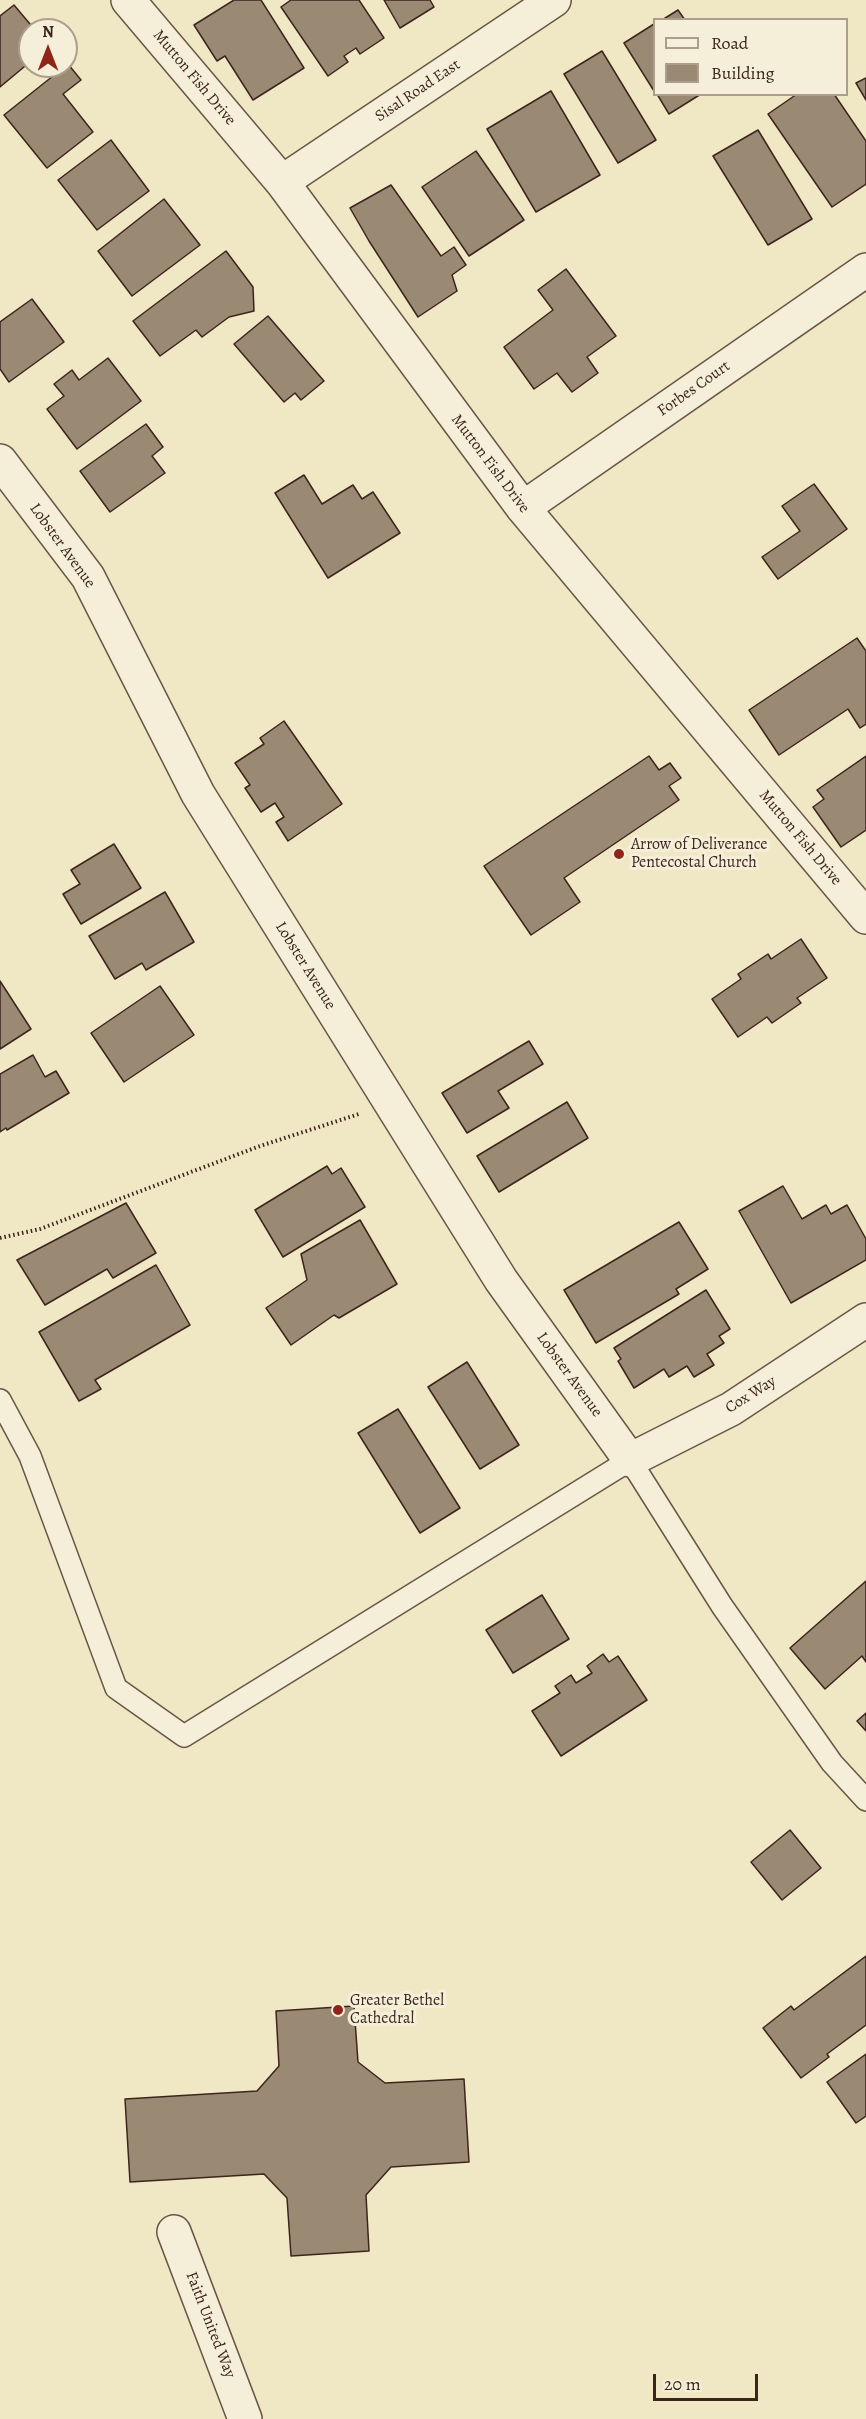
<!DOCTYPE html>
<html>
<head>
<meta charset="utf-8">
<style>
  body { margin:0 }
  #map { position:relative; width:866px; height:2419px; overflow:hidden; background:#f0e7c5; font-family:Alegreya,serif }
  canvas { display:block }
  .legend { position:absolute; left:653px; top:18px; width:195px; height:78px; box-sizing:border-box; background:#f5efd9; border:2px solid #ab9e8d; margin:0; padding:8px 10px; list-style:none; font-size:18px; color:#3d251c }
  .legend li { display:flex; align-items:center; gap:12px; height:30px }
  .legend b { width:30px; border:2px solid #ab9e8d }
  .north { position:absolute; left:18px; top:18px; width:60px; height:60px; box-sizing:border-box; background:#f5efd9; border:2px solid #ab9e8d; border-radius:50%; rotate:0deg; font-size:16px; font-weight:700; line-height:24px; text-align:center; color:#3d251c }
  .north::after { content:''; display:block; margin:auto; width:21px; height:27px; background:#8f2418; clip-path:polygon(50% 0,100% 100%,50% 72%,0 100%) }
  .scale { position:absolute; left:653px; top:2374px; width:105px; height:27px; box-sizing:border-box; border:3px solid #3d251c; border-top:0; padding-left:8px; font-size:18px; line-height:21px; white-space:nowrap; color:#3d251c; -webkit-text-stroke:4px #f5efd9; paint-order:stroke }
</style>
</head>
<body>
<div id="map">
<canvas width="866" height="2419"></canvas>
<ul class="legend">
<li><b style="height:8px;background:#f5efd9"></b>Road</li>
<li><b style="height:16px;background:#9a8a74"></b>Building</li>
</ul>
<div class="north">N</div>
<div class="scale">20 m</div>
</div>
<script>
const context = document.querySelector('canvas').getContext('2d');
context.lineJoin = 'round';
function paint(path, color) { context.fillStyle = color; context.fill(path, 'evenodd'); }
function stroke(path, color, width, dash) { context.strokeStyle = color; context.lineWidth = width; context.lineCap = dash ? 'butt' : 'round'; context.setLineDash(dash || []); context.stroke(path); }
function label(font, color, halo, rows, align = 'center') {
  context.font = font + ' Alegreya,serif'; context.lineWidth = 6; context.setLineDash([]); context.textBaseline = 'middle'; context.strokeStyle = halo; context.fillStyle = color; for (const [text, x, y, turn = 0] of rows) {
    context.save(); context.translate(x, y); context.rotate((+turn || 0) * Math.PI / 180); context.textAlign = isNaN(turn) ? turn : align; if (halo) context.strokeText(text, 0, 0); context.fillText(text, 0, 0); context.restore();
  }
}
const building = new Path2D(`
  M234,0H261L304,68L253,100L225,56L217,61L194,25Z
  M291,0H359L384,38L360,54L356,48L344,56L348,62L328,76L281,7Z
  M384,0H430L434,7L400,28Z
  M14,5L35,30H30V62L0,87V16Z
  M678,10L685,20H662Z
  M654,24V91L624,43Z
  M602,51L656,140L618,163L564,74Z
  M68,64L81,80L63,94L93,132L47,168L4,115Z
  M866,78V100L856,83Z
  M551,91L600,175L536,212L487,129Z
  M657,94H701L669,114Z
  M797,94H834L866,141V184L832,207L768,114Z
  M758,130L812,219L768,245L713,156Z
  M111,140L149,191L97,230L58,180Z
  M476,151L524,220L469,256L422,187Z
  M391,185L441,256L454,247L466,265L452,275L457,291L418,317L369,241L350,208Z
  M164,199L200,245L132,296L98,251Z
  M226,251L253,287L254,311L229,317L202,337L196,330L160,356L133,321Z
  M566,269L616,336L587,357L598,373L572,392L557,373L534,389L504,347L553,310L538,290Z
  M32,299L64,342L9,382L0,369V322Z
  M268,316L324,381L301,400L295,393L284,402L234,344Z
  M108,358L141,401L77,449L47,409L64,396L54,384L72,370L79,380Z
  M146,424L163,447L152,456L165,473L110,512L80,471Z
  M304,475L322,504L353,485L362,499L373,492L400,533L328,578L275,493Z
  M814,484L847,529L778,579L762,557L800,531L782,506Z
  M857,638L866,651V724L860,728L848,709L779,755L749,710Z
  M284,721L342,804L288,841L276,822L284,817L275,803L261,812L245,788L250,785L235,763L264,744L260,738Z
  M649,756L659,770L670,763L681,778L669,786L679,800L564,878L580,902L531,935L484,866Z
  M866,756V830L841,847L813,807L824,799L817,790Z
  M114,844L141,888L81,924L63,894L80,884L71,870Z
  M165,892L194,942L146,970L142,963L115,979L89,936Z
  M801,939L827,978L797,998L801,1003L772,1023L767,1017L738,1037L712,999L741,979L738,974L768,954L771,959Z
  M0,981L31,1029L0,1049Z
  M160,986L194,1035L124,1082L91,1033Z
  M529,1041L543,1064L498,1091L509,1108L467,1133L442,1093Z
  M33,1055L45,1077L56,1071L69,1093L7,1130L6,1128L0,1132V1074Z
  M567,1102L588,1138L499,1192L477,1156Z
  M327,1166L332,1174L341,1168L365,1207L283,1257L255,1210Z
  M783,1186L802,1219L826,1205L831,1214L847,1205L866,1239V1260L791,1303L739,1211Z
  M126,1203L156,1253L113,1278L107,1269L45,1305L17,1260Z
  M360,1220L397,1284L339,1318L334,1315L291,1345L266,1308L307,1280L301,1254Z
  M679,1222L708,1269L676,1289L679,1294L596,1343L564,1290Z
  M156,1265L190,1325L95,1380L101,1389L79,1401L39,1332Z
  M706,1290L730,1329L719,1336L724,1343L707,1354L714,1365L694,1377L687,1366L669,1377L664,1369L634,1388L618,1361L621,1359L614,1348Z
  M467,1362L519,1445L480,1469L428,1387Z
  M398,1409L460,1508L420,1533L358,1433Z
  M866,1581V1662L862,1656L825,1689L790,1648Z
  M542,1595L569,1639L513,1673L486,1630Z
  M603,1654L609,1662L618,1656L647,1700L561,1756L532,1711L560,1693L555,1686L571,1675L576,1683L592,1673L587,1666Z
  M866,1713V1731L857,1721Z
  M790,1830L821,1868L782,1900L751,1862Z
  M866,1956V2025L827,2054L829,2057L801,2078L763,2028L791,2006L794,2010Z
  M354,2006L358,2062L385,2083L464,2079L469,2162L391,2167L366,2195L369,2251L291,2256L287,2198L264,2174L130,2182L125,2099L257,2091L279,2066L276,2011Z
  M866,2054V2116L856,2123L827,2082Z`);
const path = new Path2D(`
  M0,1238L40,1229L260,1146L359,1114`);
const service = new Path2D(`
  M0,1400L30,1456L116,1688L184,1736L630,1460L722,1606L832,1763L866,1800`);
const minor = new Path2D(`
  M128,0L282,182L523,508L866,917
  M282,182L554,0
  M0,461L88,577L198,794L501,1280L630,1460L731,1409L866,1320
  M523,508L866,270
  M174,2232L245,2419`);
const markers = [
  [619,854,6,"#8f2418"],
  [338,2010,6,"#8f2418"]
];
const streetNames = [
  ["Mutton Fish Drive",194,78,50],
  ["Sisal Road East",418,91,-34],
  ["Forbes Court",694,389,-35],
  ["Mutton Fish Drive",490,464,53],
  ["Lobster Avenue",62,546,54],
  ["Mutton Fish Drive",800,838,50],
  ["Lobster Avenue",305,966,58],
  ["Lobster Avenue",569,1375,54],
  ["Cox Way",751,1395,-32],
  ["Faith United Way",210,2325,69]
];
const poiNames = [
  ["Arrow of Deliverance",631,845],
  ["Pentecostal Church",631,863],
  ["Greater Bethel",350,2001],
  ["Cathedral",350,2019]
];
paint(building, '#9a8a74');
stroke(building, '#3d251c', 1.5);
stroke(service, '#6a5646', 24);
stroke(minor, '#6a5646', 36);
stroke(path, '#3d251c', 4, [1.5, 3]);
stroke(service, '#f5efd9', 21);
stroke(minor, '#f5efd9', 33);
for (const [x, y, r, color] of markers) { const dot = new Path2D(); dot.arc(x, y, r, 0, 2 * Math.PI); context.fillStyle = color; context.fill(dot); stroke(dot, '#f5efd9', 2); }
label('16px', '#3d251c', '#f5efd9', streetNames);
label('16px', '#3d251c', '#f5efd9', poiNames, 'left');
</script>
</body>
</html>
